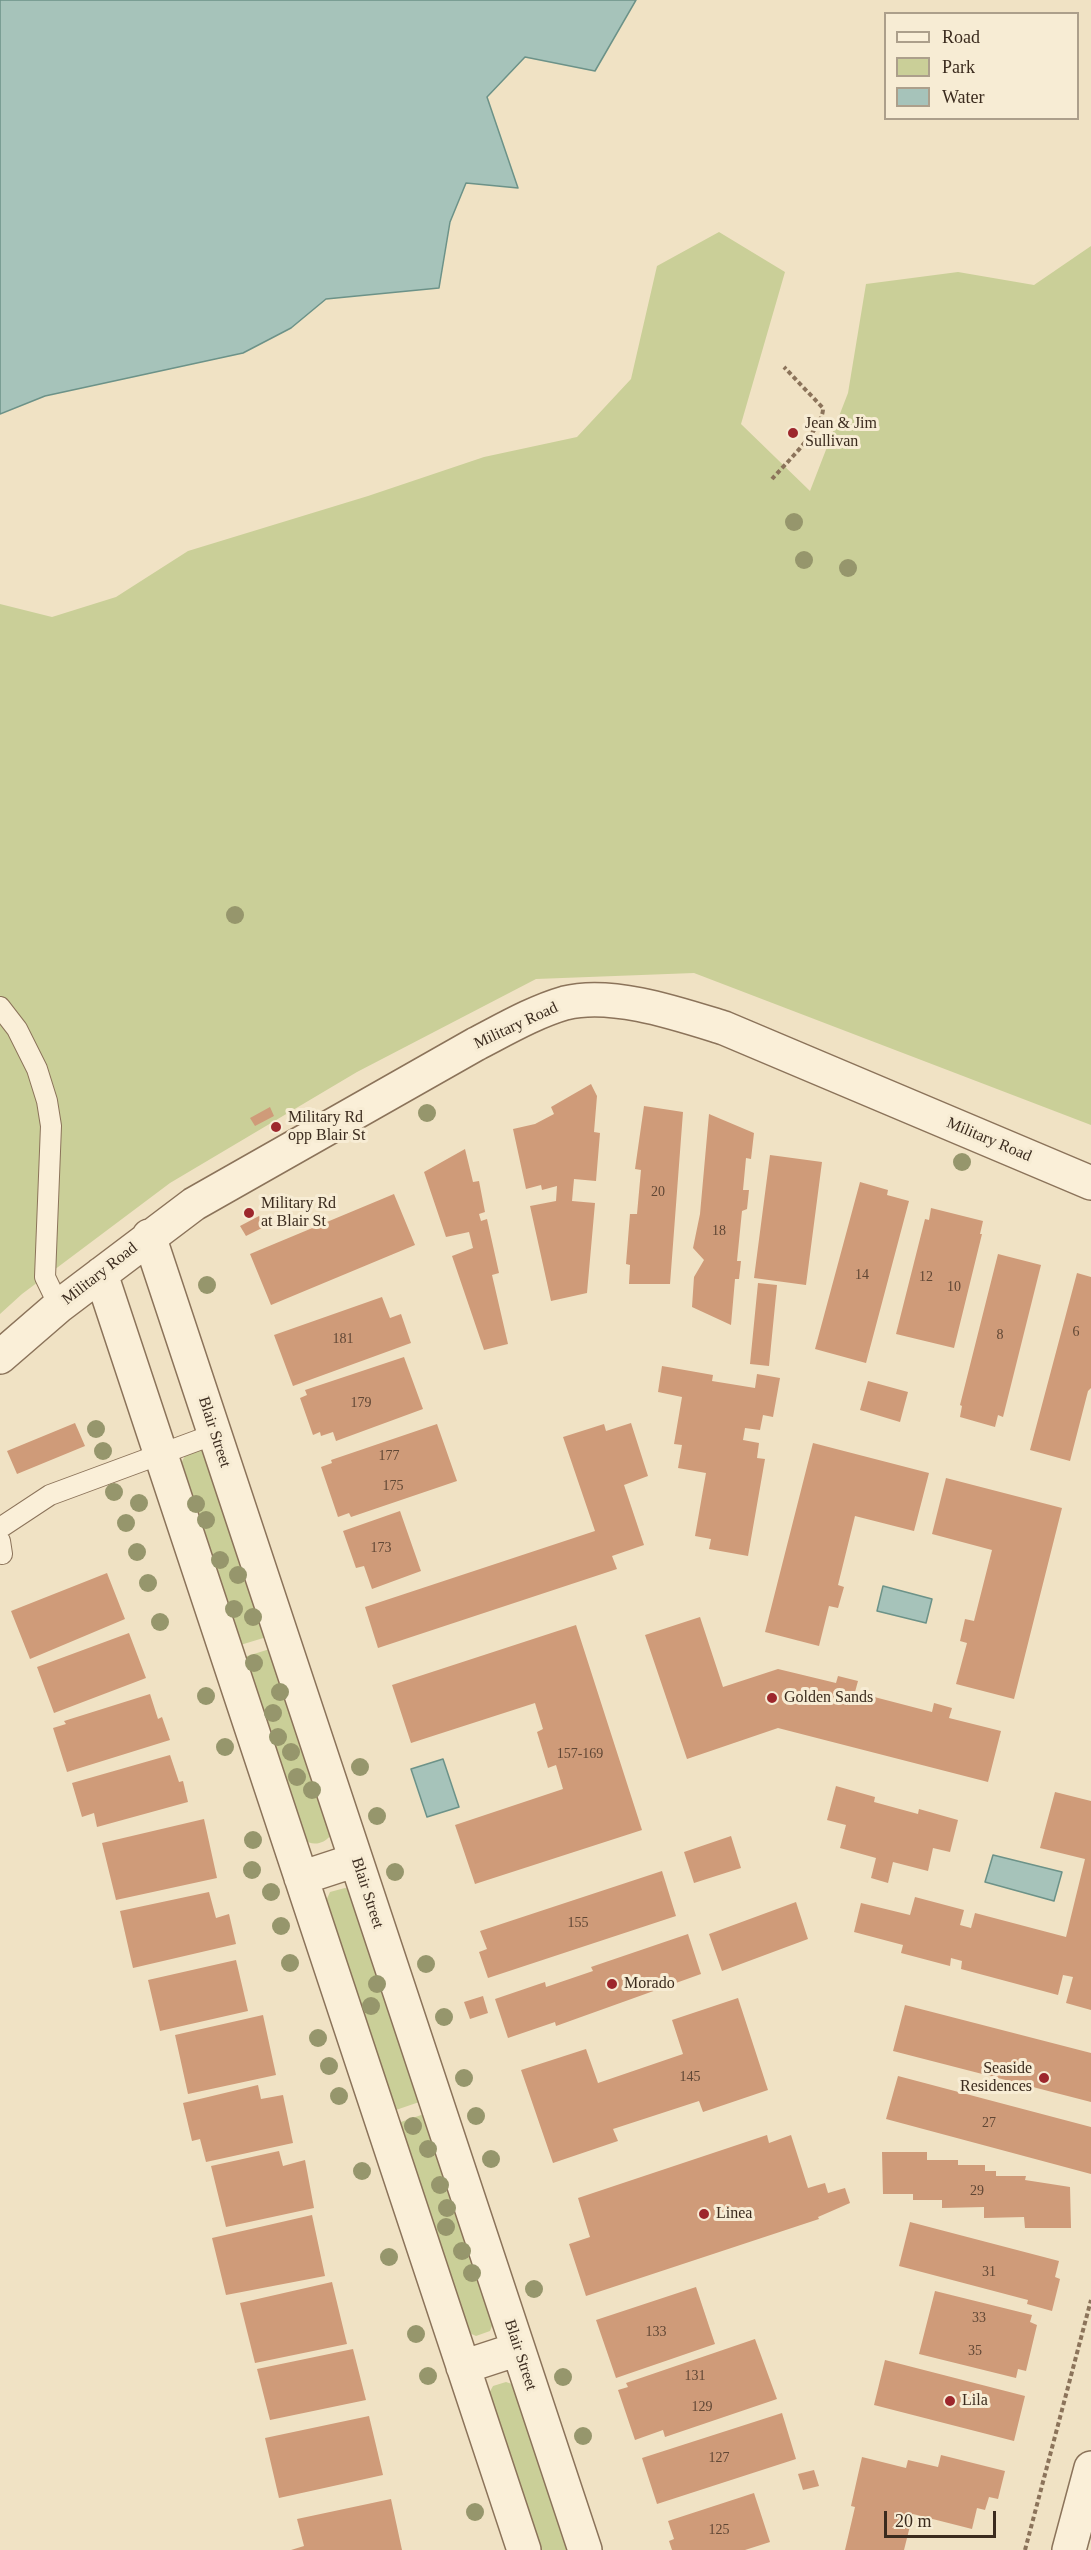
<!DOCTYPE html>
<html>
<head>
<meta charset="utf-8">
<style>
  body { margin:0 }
  #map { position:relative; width:1091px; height:2550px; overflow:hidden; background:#f0e2c4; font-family:Georgia,serif }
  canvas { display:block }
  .legend { position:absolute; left:884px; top:12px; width:195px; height:108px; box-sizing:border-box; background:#f7ecd4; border:2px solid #ac9f8b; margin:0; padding:8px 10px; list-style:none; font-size:18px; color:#3b2b1e }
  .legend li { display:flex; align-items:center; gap:12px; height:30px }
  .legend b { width:30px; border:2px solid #ac9f8b }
  .scale { position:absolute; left:884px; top:2511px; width:112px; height:27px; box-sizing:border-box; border:3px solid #3b2b1e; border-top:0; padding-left:8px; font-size:18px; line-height:21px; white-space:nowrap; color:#3b2b1e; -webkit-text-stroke:4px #f7ecd4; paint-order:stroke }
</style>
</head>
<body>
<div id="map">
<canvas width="1091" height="2550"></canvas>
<ul class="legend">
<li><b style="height:8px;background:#faefd8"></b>Road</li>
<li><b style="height:16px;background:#cacf98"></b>Park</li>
<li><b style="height:16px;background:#a6c3ba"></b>Water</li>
</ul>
<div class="scale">20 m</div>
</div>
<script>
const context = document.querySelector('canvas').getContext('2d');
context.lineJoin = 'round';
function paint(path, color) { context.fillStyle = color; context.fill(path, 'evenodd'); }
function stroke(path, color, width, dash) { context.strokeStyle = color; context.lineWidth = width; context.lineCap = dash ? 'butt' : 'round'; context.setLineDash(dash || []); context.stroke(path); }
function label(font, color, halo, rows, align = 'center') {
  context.font = font + ' Georgia,serif'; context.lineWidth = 6; context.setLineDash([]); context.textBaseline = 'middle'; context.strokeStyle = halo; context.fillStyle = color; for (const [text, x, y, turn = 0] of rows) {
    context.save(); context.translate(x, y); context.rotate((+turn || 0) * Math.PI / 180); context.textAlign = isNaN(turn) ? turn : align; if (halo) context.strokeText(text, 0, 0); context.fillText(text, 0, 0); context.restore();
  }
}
const green = new Path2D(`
  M719,232L785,272L741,424L810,491L848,393L866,284L958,272L1034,285L1091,246V1125L694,973L536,979L357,1072L170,1183L22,1294L0,1314V604L52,617L116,597L188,551L368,496L484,457L577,437L631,379L657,266Z
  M200,1450L206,1451L270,1636L237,1646L180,1465L186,1454Z
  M273,1648L331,1835C323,1845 312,1846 302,1839L241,1658Z
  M345,1888L350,1889L425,2100L393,2111L325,1903L330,1892Z
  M427,2113L494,2321L490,2331L476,2336L465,2331L395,2124Z
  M506,2382L512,2384L572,2550H537L487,2397L493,2386Z`);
const water = new Path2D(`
  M0,0H636L595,71L525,57L487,97L518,188L466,183L450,222L439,288L326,299L291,328L243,353L45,396L0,414Z
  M883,1586L932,1599L926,1623L877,1611Z
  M443,1759L459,1807L427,1817L411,1769Z
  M993,1855L1062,1872L1054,1901L985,1882Z`);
const building = new Path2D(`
  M591,1084L597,1096L594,1132L600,1133L596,1181L574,1179L572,1201L595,1203L587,1293L551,1301L530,1206L556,1201L557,1186L542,1190L541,1185L526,1189L513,1129L535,1124L554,1114L551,1107Z
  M644,1106L683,1112L670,1284H629L630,1265L626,1264L630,1214H637L641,1170L635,1169Z
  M270,1107L274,1116L255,1126L250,1118Z
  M709,1114L754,1133L751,1159L746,1158L743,1190H749L747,1209L742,1211L737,1261H741L739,1279H735L731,1325L692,1307L694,1277L704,1260L693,1248L700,1214Z
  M465,1149L473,1182L479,1181L485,1212L479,1214L481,1221L487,1219L499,1273L492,1275L508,1344L484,1350L452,1256L473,1248L469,1232L446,1237L424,1172Z
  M770,1155L822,1162L806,1285L754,1278Z
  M860,1182L888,1190L887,1195L909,1201L866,1363L815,1349Z
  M394,1194L415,1245L271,1305L250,1254Z
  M931,1208L983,1221L980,1234H982L954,1348L896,1334L925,1219L929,1220Z
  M259,1216L264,1227L246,1236L240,1226Z
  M998,1254L1041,1265L1003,1417L998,1415L995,1427L960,1417L962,1406L960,1405Z
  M1077,1273L1091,1277V1388L1088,1391L1070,1461L1030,1450Z
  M758,1283L777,1285L769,1366L750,1364Z
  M382,1297L390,1318L401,1314L411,1343L293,1386L274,1335Z
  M404,1357L423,1409L336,1441L333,1432L321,1436L320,1432L313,1435L300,1398L307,1395L305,1390Z
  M662,1366L713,1375L712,1381L755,1388L757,1374L780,1378L773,1417L763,1415L760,1430L745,1428L743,1440L759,1443L757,1458L765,1459L748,1556L709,1549L711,1539L695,1536L706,1473L678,1468L682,1445L674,1444L682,1397L658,1392Z
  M868,1381L908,1392L900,1422L860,1410Z
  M75,1423L85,1446L17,1474L7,1451Z
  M631,1423L648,1476L624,1485L644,1545L612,1556L617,1569L378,1648L365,1607L595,1531L563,1437L604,1424L606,1431Z
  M437,1424L457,1481L351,1517L349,1513L338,1517L321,1467L332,1463L331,1460Z
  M813,1443L929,1473L914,1531L855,1516L838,1585L844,1587L838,1608L829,1606L819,1646L765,1632Z
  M946,1478L1062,1508L1014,1699L956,1684L967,1643L960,1641L965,1619L974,1621L992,1550L932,1534Z
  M400,1511L421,1571L372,1589L364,1566L356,1568L343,1531Z
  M107,1573L125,1619L30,1659L11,1611Z
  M700,1617L723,1687L778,1669L836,1683L838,1676L858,1681L855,1692L932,1712L934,1703L952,1708L949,1718L1001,1731L988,1782L778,1728L687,1759L645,1635Z
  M576,1625L642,1830L475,1884L455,1825L563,1789L556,1765L548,1768L537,1732L543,1729L535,1703L411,1743L392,1685Z
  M129,1633L146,1678L54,1713L37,1667Z
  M150,1694L158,1719L162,1717L170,1740L67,1772L53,1728L66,1724L64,1721Z
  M170,1755L179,1782L183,1781L188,1802L97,1827L94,1813L82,1817L72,1783Z
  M836,1786L875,1797L874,1802L918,1814L919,1809L958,1820L950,1852L933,1848L928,1871L893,1862L888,1883L871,1878L876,1858L840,1848L846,1825L827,1820Z
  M1055,1792L1091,1801V2010L1066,2003L1073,1977L1063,1975L1058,1995L961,1969L962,1961L951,1958L950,1966L901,1953L903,1945L854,1932L861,1903L910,1915L915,1897L964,1910L960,1925L971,1928L975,1913L1066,1937L1085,1859L1040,1848Z
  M204,1819L217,1878L116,1900L102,1843Z
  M731,1836L741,1868L694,1883L684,1852Z
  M662,1871L676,1916L488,1978L479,1952L487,1949L480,1931Z
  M209,1892L216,1918L229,1914L236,1944L133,1968L120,1911Z
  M796,1902L808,1939L722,1971L709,1934Z
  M688,1934L701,1974L556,2026L555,2022L508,2038L495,1999L545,1982L546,1987L593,1971L591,1967Z
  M236,1960L248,2011L160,2031L148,1980Z
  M483,1996L488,2013L470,2019L464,2002Z
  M738,1998L768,2090L703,2112L699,2101L613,2129L618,2141L553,2163L521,2070L586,2049L598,2083L683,2054L672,2020Z
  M905,2005L1091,2053V2102L893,2051Z
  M263,2015L276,2075L188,2094L175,2035Z
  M898,2076L1091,2127V2174L886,2119Z
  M258,2085L261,2099L283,2095L293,2143L206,2162L200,2139L192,2141L183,2103Z
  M767,2135L769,2143L791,2135L808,2188L825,2183L828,2193L845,2188L850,2203L818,2217L819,2219L586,2296L569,2244L590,2237L578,2198Z
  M279,2151L283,2166L305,2160L314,2208L226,2227L211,2166Z
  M882,2152H927V2160H958V2165H985V2171H996V2176H1026L1025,2180L1070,2187L1071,2228H1025L1024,2217L984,2218V2207L942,2208V2200H913V2194H883Z
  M312,2215L325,2276L226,2295L212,2238Z
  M910,2222L1059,2261L1055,2277L1060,2279L1052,2311L1027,2304L1028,2300L899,2266Z
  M332,2282L347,2344L255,2363L240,2303Z
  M696,2287L715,2344L616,2378L596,2320Z
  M935,2291L1032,2315L1030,2322L1037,2325L1026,2371L1018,2369L1016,2378L919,2354Z
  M755,2339L777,2399L665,2437L663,2430L635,2440L618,2390L628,2387L626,2383Z
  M353,2349L366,2400L270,2420L257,2369Z
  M885,2360L1025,2396L1014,2441L874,2405Z
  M782,2413L796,2459L657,2504L642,2458Z
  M369,2416L383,2475L279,2498L265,2438Z
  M941,2455L1005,2471L998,2499L989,2497L985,2510L977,2508L972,2529L913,2514L904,2550H845L855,2507L851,2506L862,2457L906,2468L908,2460L938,2467Z
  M814,2470L819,2486L803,2490L798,2474Z
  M754,2493L770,2542L745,2550H672L669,2541L674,2539L668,2521Z
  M391,2499L402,2550H291L304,2546L297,2519Z`);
const path = new Path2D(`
  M772,479C785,464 824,427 823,408L784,367
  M1025,2550L1091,2300`);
const service = new Path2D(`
  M0,1007L17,1029L37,1069L47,1101L51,1126L45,1277L59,1306
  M0,1528L50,1495L215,1434
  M0,1541L2,1554`);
const minor = new Path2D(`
  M1069,2550L1091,2468`);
const tertiary = new Path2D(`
  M149,1236L585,2550
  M101,1274L524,2550
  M0,1357L59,1306L194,1204L476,1044C505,1029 534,1012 565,1003C612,991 679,1014 724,1028L1091,1183
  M301,1878L356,1860
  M463,2367L518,2349`);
const trees = [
  [794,522],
  [804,560],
  [848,568],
  [235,915],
  [427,1113],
  [962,1162],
  [207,1285],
  [96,1429],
  [103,1451],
  [114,1492],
  [139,1503],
  [196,1504],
  [206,1520],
  [126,1523],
  [137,1552],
  [220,1560],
  [238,1575],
  [148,1583],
  [234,1609],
  [253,1617],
  [160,1622],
  [254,1663],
  [280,1692],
  [206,1696],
  [273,1713],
  [278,1737],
  [225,1747],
  [291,1752],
  [360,1767],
  [297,1777],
  [312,1790],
  [377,1816],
  [253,1840],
  [252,1870],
  [395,1872],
  [271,1892],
  [281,1926],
  [290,1963],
  [426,1964],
  [377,1984],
  [371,2006],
  [444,2017],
  [318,2038],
  [329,2066],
  [464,2078],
  [339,2096],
  [476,2116],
  [413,2126],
  [428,2149],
  [491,2159],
  [362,2171],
  [440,2185],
  [447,2208],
  [446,2227],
  [462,2251],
  [389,2257],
  [472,2273],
  [534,2289],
  [416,2334],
  [428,2376],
  [563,2377],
  [583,2436],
  [475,2512]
];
const markers = [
  [793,433,6,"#9d272c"],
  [276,1127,6,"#9d272c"],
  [249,1213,6,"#9d272c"],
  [772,1698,6,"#9d272c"],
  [612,1984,6,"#9d272c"],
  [1044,2078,6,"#9d272c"],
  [704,2214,6,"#9d272c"],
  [950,2401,6,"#9d272c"]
];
const numberNames = [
  ["20",658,1192],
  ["18",719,1231],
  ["14",862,1275],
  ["12",926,1277],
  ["10",954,1287],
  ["6",1076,1332],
  ["8",1000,1335],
  ["181",343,1339],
  ["179",361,1403],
  ["177",389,1456],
  ["175",393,1486],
  ["173",381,1548],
  ["157-169",580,1754],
  ["155",578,1923],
  ["145",690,2077],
  ["27",989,2123],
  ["29",977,2191],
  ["31",989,2272],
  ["33",979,2318],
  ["133",656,2332],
  ["35",975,2351],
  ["131",695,2376],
  ["129",702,2407],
  ["127",719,2458],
  ["125",719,2530]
];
const poiNames = [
  ["Jean & Jim",805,424],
  ["Sullivan",805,442],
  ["Military Rd",288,1118],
  ["opp Blair St",288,1136],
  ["Military Rd",261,1204],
  ["at Blair St",261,1222],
  ["Golden Sands",784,1698],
  ["Morado",624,1984],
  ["Seaside",1032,2069,"right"],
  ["Residences",1032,2087,"right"],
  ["Linea",716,2214],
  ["Lila",962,2401]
];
const streetNames = [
  ["Military Road",516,1026,-25],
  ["Military Road",989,1140,23],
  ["Military Road",100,1274,-38],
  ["Blair Street",214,1432,72],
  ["Blair Street",367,1893,72],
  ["Blair Street",520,2355,72]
];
paint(green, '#cacf98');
paint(water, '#a6c3ba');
stroke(water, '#6c9288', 1.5);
paint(building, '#cf9b79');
stroke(service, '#8b735a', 22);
stroke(minor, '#8b735a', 36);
stroke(tertiary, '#8b735a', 36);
stroke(path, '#8b735a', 4, [4.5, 3]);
stroke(service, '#faefd8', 20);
stroke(minor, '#faefd8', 33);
stroke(tertiary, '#faefd8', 33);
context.fillStyle = '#96966c';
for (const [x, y] of trees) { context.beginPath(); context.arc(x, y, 9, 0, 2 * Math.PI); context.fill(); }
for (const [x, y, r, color] of markers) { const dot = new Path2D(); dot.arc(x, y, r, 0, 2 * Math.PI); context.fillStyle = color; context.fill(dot); stroke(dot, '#f7ecd4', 2); }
label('14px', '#604735', null, numberNames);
label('16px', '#3b2b1e', '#f7ecd4', poiNames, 'left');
label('16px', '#3b2b1e', '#f7ecd4', streetNames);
</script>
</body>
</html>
